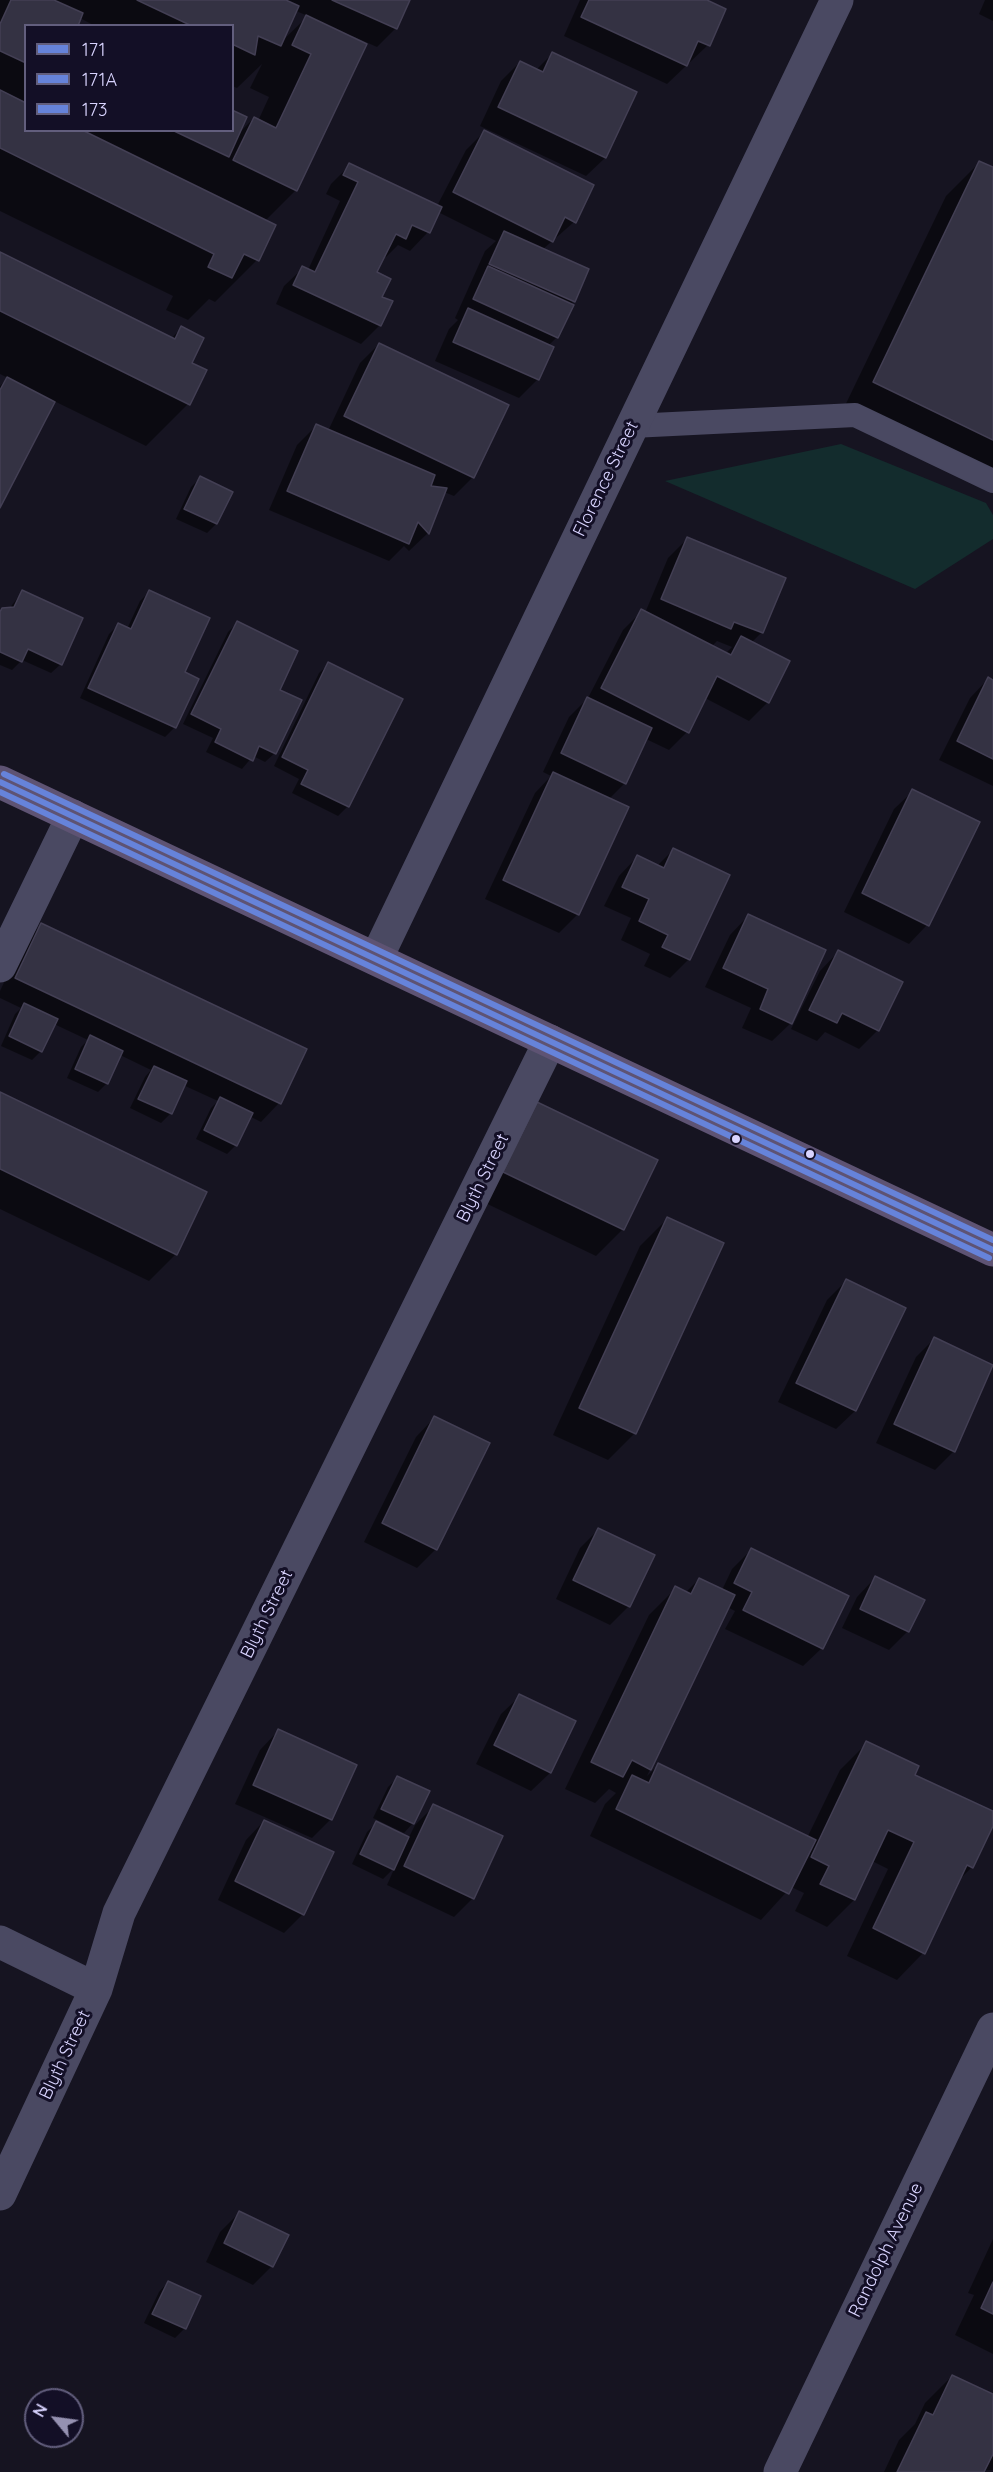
<!DOCTYPE html>
<html>
<head>
<meta charset="utf-8">
<style>
  body { margin:0 }
  #map { position:relative; width:993px; height:2472px; overflow:hidden; background:#161421; font-family:Quicksand,sans-serif }
  canvas { display:block }
  .legend { position:absolute; left:24px; top:24px; width:210px; height:108px; box-sizing:border-box; background:#130f26; border:2px solid #625e7d; margin:0; padding:8px 10px; list-style:none; font-size:18px; color:#d9d4ff }
  .legend li { display:flex; align-items:center; gap:12px; height:30px }
  .legend b { width:30px; border:2px solid #625e7d }
  .north { position:absolute; left:24px; top:2388px; width:60px; height:60px; box-sizing:border-box; background:#130f26; border:2px solid #625e7d; border-radius:50%; rotate:299deg; font-size:16px; font-weight:700; line-height:24px; text-align:center; color:#d9d4ff }
  .north::after { content:''; display:block; margin:auto; width:21px; height:27px; background:#9591b1; clip-path:polygon(50% 0,100% 100%,50% 72%,0 100%) }
</style>
</head>
<body>
<div id="map">
<canvas width="993" height="2472"></canvas>
<ul class="legend">
<li><b style="height:8px;background:#6683da"></b>171</li>
<li><b style="height:8px;background:#6683da"></b>171A</li>
<li><b style="height:8px;background:#6683da"></b>173</li>
</ul>
<div class="north">N</div>
</div>
<script>
const context = document.querySelector('canvas').getContext('2d');
context.lineJoin = 'round';
function paint(path, color) { context.fillStyle = color; context.fill(path, 'evenodd'); }
function stroke(path, color, width, dash) { context.strokeStyle = color; context.lineWidth = width; context.lineCap = dash ? 'butt' : 'round'; context.setLineDash(dash || []); context.stroke(path); }
function label(font, color, halo, rows, align = 'center') {
  context.font = font + ' Quicksand,sans-serif'; context.lineWidth = 6; context.setLineDash([]); context.textBaseline = 'middle'; context.strokeStyle = halo; context.fillStyle = color; for (const [text, x, y, turn = 0] of rows) {
    context.save(); context.translate(x, y); context.rotate((+turn || 0) * Math.PI / 180); context.textAlign = isNaN(turn) ? turn : align; if (halo) context.strokeText(text, 0, 0); context.fillText(text, 0, 0); context.restore();
  }
}
const green = new Path2D(`
  M841,444L986,503L993,515V539L915,589L665,481Z`);
const shadow = new Path2D(`
  M0,0H408L396,28L377,47L352,36L296,190L264,222L257,260L215,302L209,299L188,320L166,310L173,296L0,211ZM296,11L308,16L282,41ZM80,18L95,26H232V86L237,88L262,64L250,88L269,97L258,121L254,118L238,134L232,130H26V26Z
  M580,0H704L708,45L667,84L564,36Z
  M985,0H993V21L979,14Z
  M552,54L635,93L605,158L586,176L480,126L501,81L520,62L536,70Z
  M484,132L574,222L542,250L587,270L557,337L548,346L538,379L519,398L435,361L449,329L458,320L455,318L485,251L496,241L438,212L428,232L410,251L398,245L386,257L384,256L375,273L380,297L391,302L379,326L361,344L276,304L284,286L303,268L308,270L340,201L326,194L331,184L350,165L437,206L466,150Z
  M980,162L993,169V479L840,416L946,196Z
  M0,254L171,339L181,328L190,363L188,404L146,446L54,401L0,505V386L8,378L0,374Z
  M379,344L507,406L472,478L454,496L444,492L428,533L409,551L404,546L389,561L269,510L297,445L316,426L328,431L360,363Z
  M200,478L216,524L207,533L176,519L191,487Z
  M687,539L762,632L751,643L768,702L749,721L705,698L687,732L669,750L646,739L625,783L609,799L627,808L577,915L559,933L485,899L535,793L551,776L543,772L569,717L588,698L623,630L642,611L645,613L668,558ZM717,641L732,647L725,654L711,647Z
  M22,592L61,664L51,673L22,660L12,670L0,665V612L9,609Z
  M149,592L183,673L197,679L174,728L165,737L80,698L109,634L118,625L127,629L140,601Z
  M237,623L278,690L275,753L265,762L253,756L242,769L206,752L213,738L183,724L228,632Z
  M329,664L348,806L338,816L292,793L299,779L274,766L319,673Z
  M988,679L993,681V786L939,760L970,698Z
  M913,791L927,925L909,944L844,912L894,809Z
  M673,850L689,959L670,978L644,966L650,954L621,940L631,918L604,906L619,876L637,857L657,866Z
  M748,916L791,1023L772,1041L742,1028L751,1008L705,987L730,935Z
  M41,925L279,1103L261,1122L249,1116L236,1145L227,1154L196,1139L211,1108L218,1101L183,1085L170,1114L161,1123L130,1108L145,1077L151,1070L120,1055L107,1083L98,1092L67,1078L81,1047L88,1040L54,1024L41,1051L32,1060L1,1046L15,1014L21,1008L0,998V991L22,944Z
  M838,952L878,1030L859,1049L825,1032L817,1041L791,1029L820,971Z
  M0,1093L176,1254L149,1281L0,1209Z
  M510,1131L623,1229L596,1256L477,1199Z
  M667,1219L635,1433L608,1460L553,1435L640,1246Z
  M846,1281L904,1309L855,1411L836,1429L778,1402L827,1300Z
  M934,1339L993,1366L954,1451L935,1470L876,1443L916,1357Z
  M434,1418L436,1549L417,1568L364,1542L416,1437Z
  M599,1529L629,1606L610,1625L556,1599L580,1548Z
  M751,1550L822,1648L803,1666L725,1629L735,1611L727,1607L647,1776L658,1765L807,1838L840,1770L867,1743L913,1776L993,1813V1823L972,1867L957,1882L923,1953L897,1980L847,1956L888,1869L872,1861L854,1900L827,1927L795,1911L804,1893L791,1887L761,1920L590,1836L605,1804L616,1793L609,1789L595,1803L565,1789L649,1615L676,1588L685,1593L699,1579L722,1590L732,1569Z
  M875,1578L908,1631L889,1650L842,1628L857,1597Z
  M520,1696L574,1721L550,1773L531,1791L476,1764L501,1714Z
  M278,1731L331,1819L312,1838L235,1804L260,1750Z
  M397,1778L413,1823L404,1833L373,1818L388,1787Z
  M434,1806L501,1837L473,1898L454,1917L387,1885L395,1867L383,1879L352,1864L367,1832L376,1823L408,1839L415,1825Z
  M264,1821L303,1914L284,1933L218,1900L246,1840Z
  M239,2213L272,2266L253,2285L206,2262L220,2232Z
  M993,2239V2354L955,2335L974,2295L968,2293Z
  M168,2282L199,2297L184,2329L175,2338L144,2323L159,2292Z
  M952,2376L993,2396V2470L884,2472L899,2440L915,2424L925,2403Z`);
const building = new Path2D(`
  M11,0H54L83,13L78,26H26V63L0,51V24Z
  M137,0H286L299,6L281,46L258,36L255,55L232,44V26H192Z
  M332,0H410L397,29Z
  M589,0H707L726,9L710,46L698,41L687,66L581,17Z
  M306,15L367,44L297,191L233,160L254,117L276,128L311,54L292,45Z
  M552,52L637,92L606,158L498,107L520,61L543,72Z
  M0,90L26,103V130H82L276,225L259,261L244,254L232,278L208,267L214,254L0,148Z
  M232,110L247,117L229,157L172,130H232Z
  M484,130L594,185L576,223L565,217L553,242L453,192Z
  M979,161L993,167V440L873,382Z
  M349,163L442,207L430,233L412,225L406,239L396,234L377,272L391,279L382,297L393,301L381,326L293,285L302,266L315,272L358,182L343,175Z
  M504,231L589,269L575,302L489,264Z
  M0,252L175,339L181,326L204,338L192,363L207,370L190,405L0,311Z
  M488,266L574,305L558,338L473,299Z
  M468,308L554,347L539,380L453,342Z
  M379,343L509,405L474,478L344,416Z
  M7,377L55,402L0,508V390Z
  M316,424L435,475L431,486L447,488L429,534L418,522L409,544L287,491Z
  M200,476L233,492L217,524L184,509Z
  M687,537L786,578L763,633L734,622L731,629L661,599Z
  M22,590L83,618L62,665L28,649L22,662L0,652V612L2,608L14,607Z
  M149,590L210,618L185,672L199,679L176,728L88,688L118,623L131,629Z
  M641,609L731,655L741,636L790,661L769,703L717,676L689,733L601,688Z
  M237,621L298,651L280,690L302,700L276,754L259,746L253,761L215,742L221,729L191,714Z
  M328,662L403,699L349,807L301,784L308,770L282,757Z
  M988,677L993,680V759L957,741Z
  M587,697L652,728L626,784L561,753Z
  M553,772L629,807L579,915L503,880Z
  M912,789L980,822L929,926L862,893Z
  M673,848L730,875L690,960L662,947L668,935L639,921L649,899L622,887L637,855L664,868Z
  M748,914L826,950L792,1024L760,1009L768,989L723,968Z
  M41,923L307,1049L281,1104L15,978Z
  M838,950L903,982L879,1031L842,1013L837,1023L809,1010Z
  M24,1003L58,1019L42,1052L9,1036Z
  M90,1035L123,1051L108,1084L75,1069Z
  M154,1066L187,1081L172,1114L138,1099Z
  M0,1092L207,1192L177,1255L0,1169Z
  M220,1097L253,1113L237,1146L204,1130Z
  M537,1102L658,1160L624,1230L503,1172Z
  M667,1217L724,1243L636,1434L579,1408Z
  M846,1279L906,1308L856,1411L796,1383Z
  M934,1337L993,1365L955,1452L894,1424Z
  M434,1416L490,1443L437,1550L382,1523Z
  M598,1528L655,1555L630,1607L573,1580Z
  M751,1548L849,1596L823,1649L743,1610L752,1592L734,1583Z
  M875,1576L925,1600L909,1632L860,1609Z
  M699,1578L735,1595L651,1770L632,1760L623,1777L591,1762L675,1586L691,1594Z
  M519,1694L576,1721L551,1773L494,1745Z
  M278,1729L357,1765L332,1820L253,1785Z
  M866,1741L919,1766L915,1775L993,1811V1826L973,1868L967,1865L925,1954L873,1928L914,1842L888,1830L855,1900L820,1884L829,1866L811,1857Z
  M658,1763L816,1840L789,1894L616,1809L632,1775L649,1783Z
  M397,1776L430,1791L414,1824L381,1809Z
  M433,1804L503,1836L474,1899L404,1866Z
  M264,1820L334,1852L304,1915L235,1881Z
  M376,1821L409,1837L394,1870L360,1854Z
  M239,2211L289,2235L273,2267L224,2243Z
  M168,2281L201,2296L186,2329L152,2314Z
  M993,2282V2314L981,2308Z
  M952,2375L993,2394V2454L984,2472H897L926,2412L933,2415Z`);
const lane = new Path2D(`
  M632,426L855,415L993,481`);
const street = new Path2D(`
  M376,959L837,0
  M0,966L73,816
  M0,1942L96,1989
  M0,2194L96,1989L119,1913L550,1041
  M780,2472L993,2029`);
const primary = new Path2D(`
  M0,782L993,1250`);
const bus1 = new Path2D(`
  M0,782L993,1250`);
const bus2 = new Path2D(`
  M0,792L989,1258`);
const bus3 = new Path2D(`
  M4,774L993,1240`);
const markers = [
  [736,1139,5,"#d9d4ff"],
  [810,1154,5,"#d9d4ff"]
];
const streetNames = [
  ["Florence Street",606,479,-64],
  ["Blyth Street",483,1178,-64],
  ["Blyth Street",267,1614,-64],
  ["Blyth Street",65,2055,-65],
  ["Randolph Avenue",886,2250,-64]
];
paint(green, '#132c2d');
paint(shadow, '#0007');
paint(building, '#343243');
stroke(building, '#433f54', 1.5);
stroke(lane, '#4a4962', 24);
stroke(street, '#4a4962', 33);
stroke(primary, '#5e5373', 33);
stroke(bus1, '#6683da', 6);
stroke(bus2, '#6683da', 6);
stroke(bus3, '#6683da', 6);
for (const [x, y, r, color] of markers) { const dot = new Path2D(); dot.arc(x, y, r, 0, 2 * Math.PI); context.fillStyle = color; context.fill(dot); stroke(dot, '#130f26', 2); }
label('18px', '#d9d4ff', '#130f26', streetNames);
</script>
</body>
</html>
